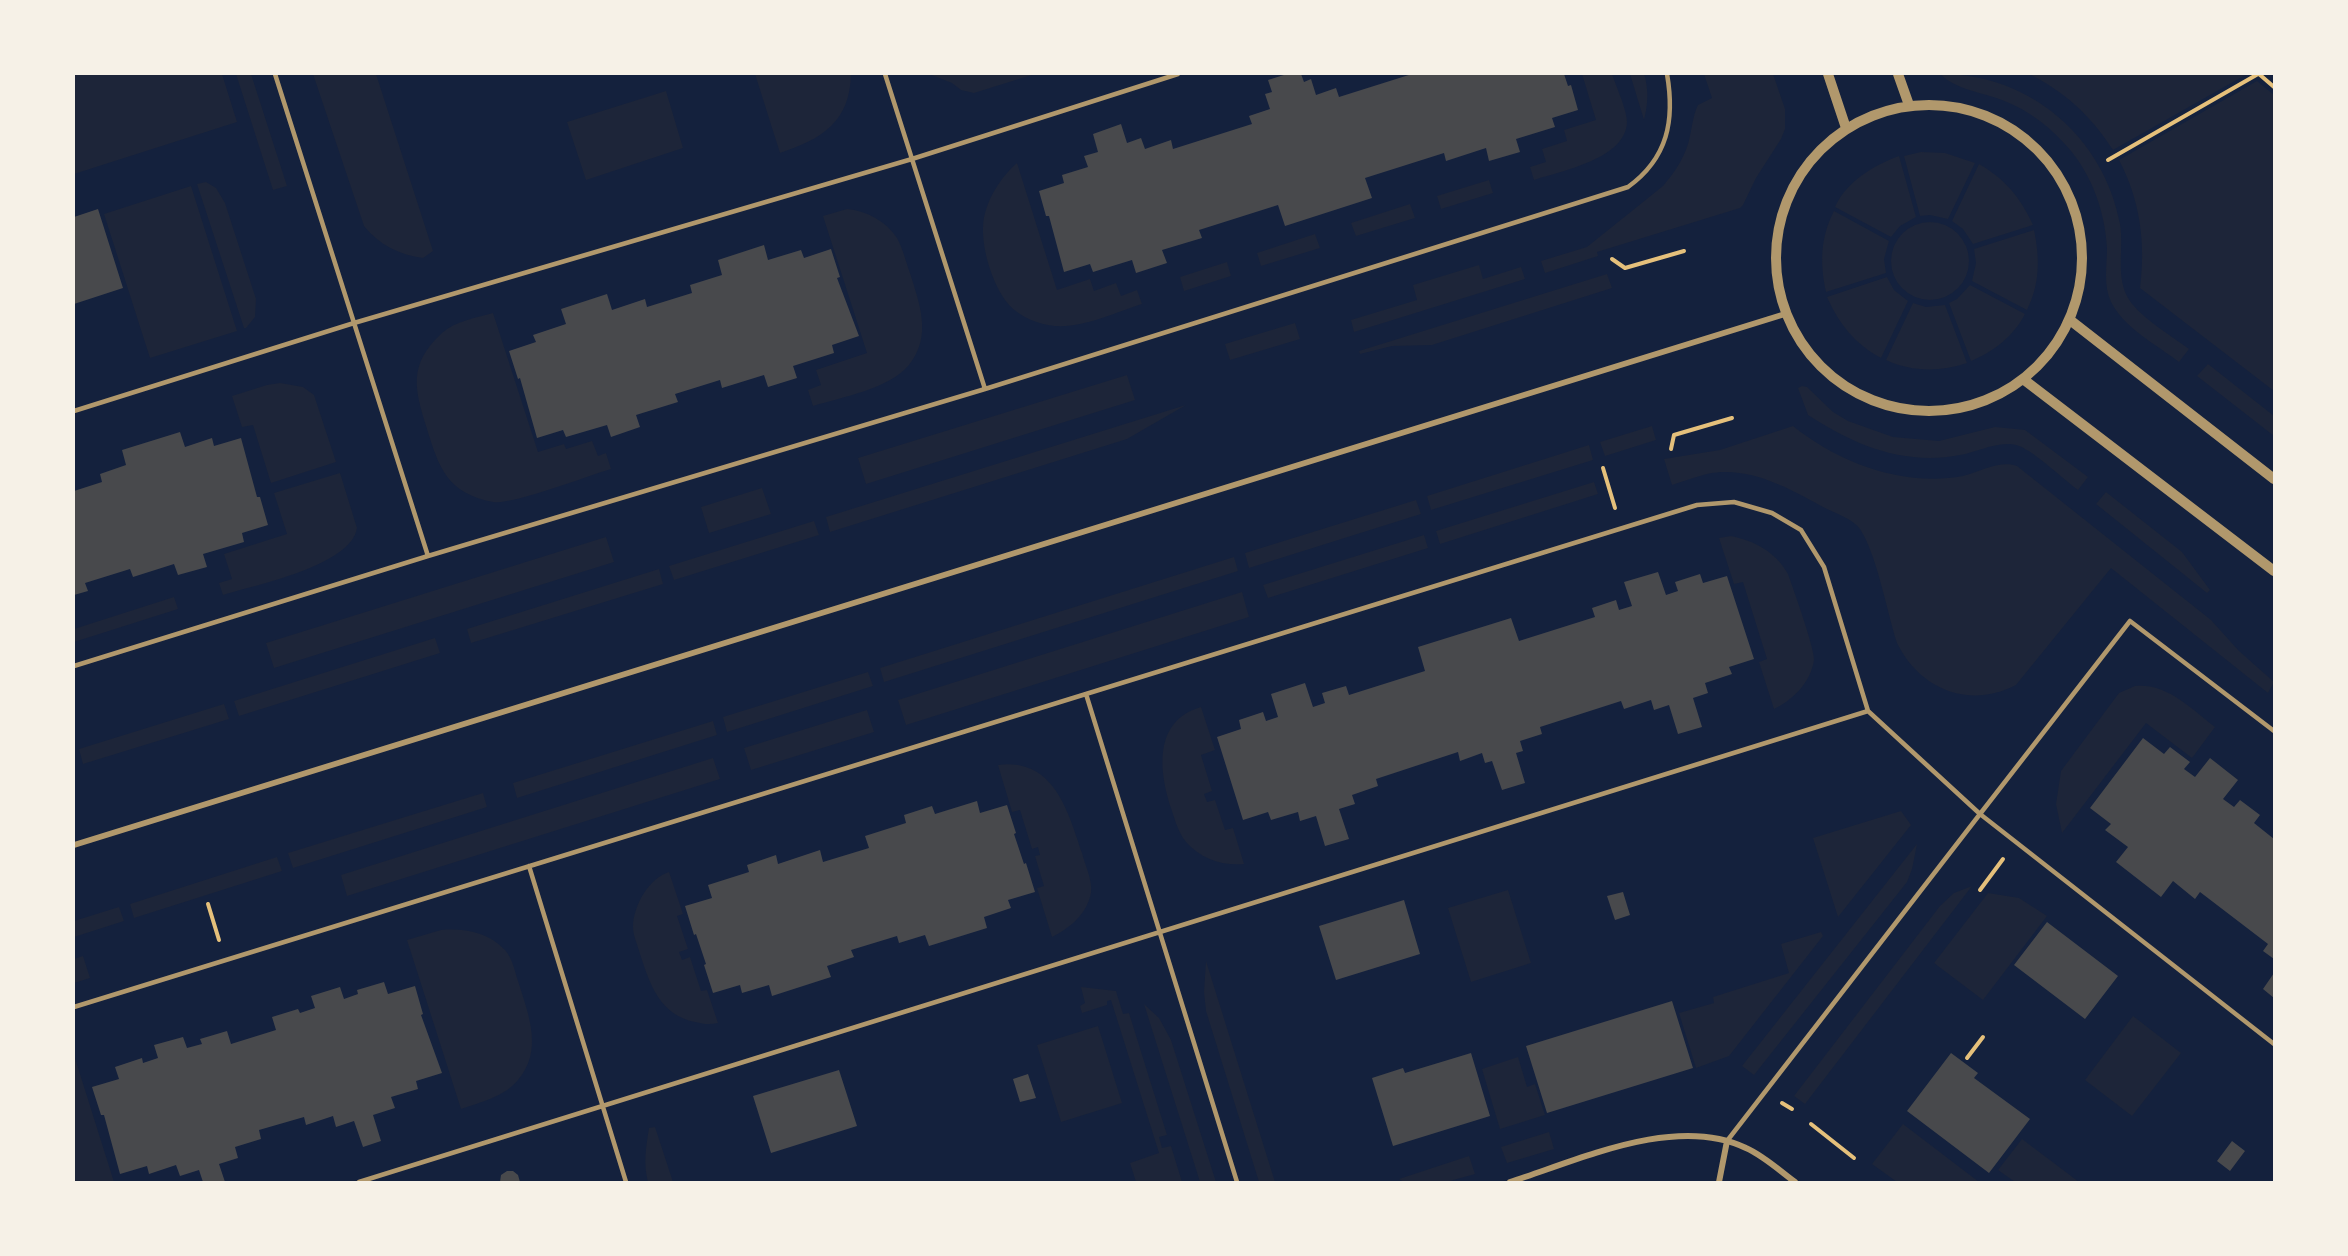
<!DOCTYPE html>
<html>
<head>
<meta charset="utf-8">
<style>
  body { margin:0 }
  #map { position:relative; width:2348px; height:1256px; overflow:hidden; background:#14213d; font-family:Ubuntu,sans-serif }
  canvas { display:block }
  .frame { position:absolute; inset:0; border:75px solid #f6f1e7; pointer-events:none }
</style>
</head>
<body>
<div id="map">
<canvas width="2348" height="1256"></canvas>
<div class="frame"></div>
</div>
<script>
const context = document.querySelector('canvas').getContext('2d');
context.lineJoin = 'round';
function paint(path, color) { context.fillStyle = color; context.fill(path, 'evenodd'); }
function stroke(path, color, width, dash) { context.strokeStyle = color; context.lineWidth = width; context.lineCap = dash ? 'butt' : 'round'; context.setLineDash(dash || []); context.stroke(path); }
const green = new Path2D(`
  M74,74H222L237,122L74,174Z
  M236,74H251L287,186L273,190Z
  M313,74H376L433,251L423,258C400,255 379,245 364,226Z
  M755,74H851C850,122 822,139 780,153Z
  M929,74H1035L974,93L961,90L952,83Z
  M1582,74H1612C1616,86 1627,110 1627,122C1626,159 1561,171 1534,180L1530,167L1546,162L1542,149L1567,141L1564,130L1596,120Z
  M1630,74H1644C1649,89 1648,105 1644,120Z
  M1704,74H1773L1785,109V129L1781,139L1756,178L1743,205L1740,208L1597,252L1598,256L1545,273L1541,261L1587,247L1663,186C1674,173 1683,160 1688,144C1692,131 1692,117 1698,105L1712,98Z
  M1940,74C2029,73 2104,137 2120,224C2124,247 2116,275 2127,296C2136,315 2172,336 2189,349L2179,362C2157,345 2124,328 2111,302C2103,285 2107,266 2107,248C2105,213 2093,178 2071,151C2053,129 2029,110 2002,100C1981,92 1957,90 1940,74Z
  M2029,74H2247L2113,150C2092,117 2064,91 2029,74Z
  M2257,81L2274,95V391L2140,288C2146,243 2140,200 2119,160Z
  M666,91L683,148L586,180L567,122Z
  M1921,152L1945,153L1975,163L1948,219L1930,215L1920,216L1904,156Z
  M1899,156L1916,217L1900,226L1891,237L1835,207C1846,182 1874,165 1899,156Z
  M1017,163L1057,290L1090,279L1094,291L1116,283L1121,296L1137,290L1142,304C1113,313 1078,331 1048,325C1032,322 1015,314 1005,300C990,279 978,238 985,213C990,194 1003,175 1017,163Z
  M1979,164C2005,179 2021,198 2033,225L1973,244L1963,229L1952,221Z
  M1489,180L1493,193L1441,209L1437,196Z
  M206,182L216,188L225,203L256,299L255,317L246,328H244L197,184Z
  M191,186L237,331L150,358L104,214Z
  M1410,204L1415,218L1356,236L1351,223Z
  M847,209C867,211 886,221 897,238C903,249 906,262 910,273C920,305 932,336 909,365C889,389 842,397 813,406L808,390L821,385L816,370L867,353L823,216Z
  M1834,211L1889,241L1884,259L1886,273L1826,292C1820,264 1820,238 1834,211Z
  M1891 261a39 39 0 1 1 78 0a39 39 0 1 1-78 0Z
  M2034,230C2040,258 2040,284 2027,310L1972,281L1976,263L1974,249Z
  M1315,234L1320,248L1261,266L1257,253Z
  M1227,262L1231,276L1184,291L1180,277Z
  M1479,265L1483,279L1521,267L1525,279L1354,332L1351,320L1417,300L1413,285Z
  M1607,274L1612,288L1432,345L1392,346L1360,354L1359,351Z
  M1887,277L1894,290L1908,301L1881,358C1855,344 1839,324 1827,297Z
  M1970,285L2025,314C2014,336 1993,352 1971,361L1949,303L1957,299Z
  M1913,303L1926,307L1945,305L1967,363C1941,372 1911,372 1886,360Z
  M493,313L538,452L564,444L566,449L592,441L598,456L606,453L611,469C587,476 513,505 493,502C447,493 439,468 427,429C415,390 407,365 442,333C455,321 476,318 493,313Z
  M1295,323L1300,339L1230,360L1225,344Z
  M2208,364L2274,416V436L2197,376Z
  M1127,375L1135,400L866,484L858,458Z
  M280,383L303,387L314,395L336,462L271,483L253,425L242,427L232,396L267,385Z
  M1802,386L1807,387L1833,412L1848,421L1893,437L1939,441L1995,427L2025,430L2088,477L2078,490C2063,479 2035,452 2019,446C2001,439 1978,452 1960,455C1904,466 1854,445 1808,415L1798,388Z
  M1186,405L1127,439L830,532L826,517Z
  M1652,426L1656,440L1605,456L1600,442Z
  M1793,426C1839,463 1903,487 1963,476C1980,472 2000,460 2017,466L2211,620L2239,651L2274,682L2268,693L2111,568L2016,685C1970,709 1920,690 1897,643C1887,612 1877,555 1860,529C1853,519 1835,513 1825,508C1790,489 1749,465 1707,474C1695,477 1684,481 1672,485L1664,459L1720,450Z
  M1589,445L1593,460L1431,510L1427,496Z
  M340,473L357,528C351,566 255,585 223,595L219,583L232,579L224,554L287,534L274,493Z
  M1594,482L1598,494L1440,544L1436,531Z
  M762,488L771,514L709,533L701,507Z
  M2106,492L2182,552L2210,590L2207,593L2096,504Z
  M1416,500L1421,514L1249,568L1245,553Z
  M814,521L819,535L674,580L669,566Z
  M1424,535L1428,548L1268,598L1263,585Z
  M1731,536C1755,541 1776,552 1788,574C1793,588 1815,649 1814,660C1811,682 1793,700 1774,709L1759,662L1767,659L1743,582L1734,584L1719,538Z
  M606,537L614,562L274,668L266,643Z
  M1234,557L1238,571L884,682L880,668Z
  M659,569L663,584L471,643L467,629Z
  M1242,592L1249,617L906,725L898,700Z
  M174,597L178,609L74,642V629Z
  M435,638L440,653L239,716L234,701Z
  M868,672L873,686L727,732L723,717Z
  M2135,686C2168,683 2191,709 2215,727L2192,758L2146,723L2062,833L2056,804L2061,771L2119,693Z
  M224,704L229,719L83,764L79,749Z
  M1201,707L1215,750L1201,755L1212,791L1204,794L1207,802L1215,800L1225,830L1233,828L1244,864C1222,866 1201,859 1186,842C1178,832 1175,820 1171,808C1159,771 1153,721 1201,707Z
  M867,710L874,732L751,770L744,748Z
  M713,721L717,735L517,798L513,783Z
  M713,758L720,779L347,896L341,875Z
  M998,765C1054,758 1068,811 1082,853C1085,865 1093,881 1091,893C1087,914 1070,928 1052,937L1037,888L1044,886L1035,856L1040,855L1038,847L1032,849L1020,810L1012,812Z
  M483,793L487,807L293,868L288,853Z
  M1901,811L1911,825L1838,917L1813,838Z
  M1917,844L1912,869L1907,882L1754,1075L1742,1066Z
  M277,857L282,871L134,918L130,904Z
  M669,872L683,914L677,916L688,949L679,952L682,960L690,957L701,991L707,990L718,1023C710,1025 703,1024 695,1022C660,1015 650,985 640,954C638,946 633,936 633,927C633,906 649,878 669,872Z
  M1972,886L1805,1104L1794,1096L1940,906L1954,893Z
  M1508,890L1531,963L1471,982L1448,908Z
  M1988,893L2019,898L2047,916L1983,1000L1934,963Z
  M119,907L124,921L74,937V921Z
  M441,930C464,928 488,932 505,950C513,959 515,973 519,984C529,1016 543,1051 518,1080C504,1097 481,1102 461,1109L407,940Z
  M1821,932L1823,936L1729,1056L1696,1068L1679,1013L1714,1003L1713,997L1789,973L1781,944Z
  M83,956L90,978L74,983V959Z
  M1206,961L1275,1182H1259L1206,1011L1204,992Z
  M1081,987L1116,991L1123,1014L1129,1013L1167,1135L1159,1137L1162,1148L1171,1146L1182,1182H1136L1130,1163L1159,1153L1111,1000L1107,1001V1005L1082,1013L1080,1006L1085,1003Z
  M1144,1004L1159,1018L1171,1040L1216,1182H1200Z
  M2133,1016L2181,1053L2132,1116L2085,1080Z
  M1098,1026L1122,1103L1061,1122L1037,1045Z
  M74,1055L114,1182H74Z
  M1518,1057L1527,1087L1535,1084L1545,1115L1500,1129L1482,1069Z
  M1903,1124L1979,1182H1897L1872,1164Z
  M655,1127L673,1182H648C643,1164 646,1147 649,1128Z
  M1549,1132L1554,1149L1507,1163L1501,1147Z
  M2022,1139L2079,1182H2015L1998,1170Z
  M1469,1156L1475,1174L1446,1182H1404L1399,1179Z`);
const building = new Path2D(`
  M1287,74H1301L1304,82L1311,79L1316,95L1336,88L1339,97L1412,74H1564L1568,86L1571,85L1578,110L1552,118L1555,127L1516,139L1520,152L1489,161L1486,148L1446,161L1444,153L1365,178L1372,198L1285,226L1278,205L1199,230L1202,238L1162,250L1167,263L1136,273L1132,260L1093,272L1090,264L1064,272L1049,216H1046L1039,191L1064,183L1062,175L1088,167L1084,156L1098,152L1093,134L1121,124L1127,143L1141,138L1145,149L1171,140L1173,149L1252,124L1249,116L1270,109L1265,94L1272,92L1268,80Z
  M98,209L123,288L74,304V217Z
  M764,245L768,260L801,250L804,258L831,249L840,277L837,278L859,336L832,345L834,353L793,366L797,378L768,387L764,375L722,388L720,380L675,394L678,402L636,415L640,427L611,437L607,425L566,437L563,430L537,438L520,378L518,379L509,351L536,342L533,335L566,324L561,309L607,294L612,310L645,299L647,307L692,293L690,285L722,275L718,260Z
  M180,432L185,447L212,438L214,446L241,438L257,497H260L268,525L242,533L244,542L203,554L207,567L178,575L174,564L133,577L130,569L85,583L88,591L74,595V491L102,482L100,474L126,465L122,450Z
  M1658,572L1666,595L1678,591L1675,582L1700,574L1703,583L1727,576L1754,659L1729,667L1732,674L1705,683L1708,693L1693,698L1702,727L1678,734L1669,705L1654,710L1651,700L1624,709L1621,701L1540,727L1542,734L1520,741L1523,751L1516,753L1525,783L1502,790L1492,761L1485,763L1482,753L1460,761L1458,752L1376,779L1378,786L1352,795L1355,804L1339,809L1349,839L1325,846L1316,816L1300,821L1298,812L1271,820L1268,812L1243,820L1217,737L1241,729L1239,720L1263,712L1266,721L1278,717L1271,694L1305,683L1313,707L1325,703L1322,693L1346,686L1349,695L1425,671L1418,647L1511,618L1519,641L1595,617L1592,608L1616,600L1619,610L1632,606L1624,582Z
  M2143,738L2164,754L2170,747L2190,762L2184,769L2195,777L2210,758L2238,780L2223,799L2234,807L2240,800L2260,815L2254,823L2274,839V959L2263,951L2268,944L2200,892L2195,899L2173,881L2161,897L2116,862L2128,847L2105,830L2111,824L2090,808Z
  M977,801L980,813L1007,805L1016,833L1014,834L1024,864L1026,863L1035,892L1008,900L1011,908L984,917L987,928L929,946L925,935L899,943L897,936L851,950L854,957L827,966L831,977L772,996L769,985L742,993L740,985L713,993L704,965L706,964L696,934L694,935L685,906L712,898L708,885L749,872L747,865L776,855L778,864L820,850L823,862L869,848L865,836L906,823L904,815L932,806L935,814Z
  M1623,892L1630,915L1615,920L1607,896Z
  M1404,900L1420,954L1336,980L1319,926Z
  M2047,922L2118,976L2085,1019L2014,965Z
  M2274,973V998L2263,989Z
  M384,982L388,994L415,986L423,1014L421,1015L442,1073L416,1081L418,1089L391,1097L395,1108L373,1115L381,1141L363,1147L354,1121L336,1127L333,1116L306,1125L304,1117L259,1130L261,1139L235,1147L238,1158L219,1164L225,1182H203L199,1170L180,1176L176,1165L149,1174L147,1166L120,1174L104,1115H101L92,1087L119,1079L115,1067L142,1058L143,1063L158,1058L154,1045L183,1037L187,1048L202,1044L200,1039L227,1031L231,1044L276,1030L272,1017L298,1009L300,1013L315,1008L311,996L340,987L344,999L358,994L357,990Z
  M1672,1001L1693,1068L1547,1113L1526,1046Z
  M1471,1053L1490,1116L1393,1146L1372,1078L1403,1068L1405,1073Z
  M1951,1053L1978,1073L1974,1078L2030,1119L1989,1173L1907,1111Z
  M839,1070L857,1126L771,1153L753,1096Z
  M1028,1074L1036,1098L1020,1102L1013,1079Z
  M2232,1141L2245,1151L2230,1171L2217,1161Z
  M507,1171H513L518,1175L520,1182H500L501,1175Z`);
const path = new Path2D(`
  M2259,74L2274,87
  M2108,160L2258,74
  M1612,259L1625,268L1684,251
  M1671,449L1674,435L1732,418
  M1603,468L1615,508
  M1980,890L2003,859
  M208,904L219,940
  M1967,1058L1983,1037
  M1782,1103L1792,1109
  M1811,1124L1854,1158`);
const service = new Path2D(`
  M275,74L428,556
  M885,74L985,389
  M74,411L354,323L912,159L1178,74
  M74,666L428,556L985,389L1628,187C1668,158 1675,120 1667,74
  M1086,694L1237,1182
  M2274,731L2130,621L1980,814L2274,1044
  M529,866L626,1182
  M74,1007L1697,505L1734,502L1772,513L1801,530L1824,567L1868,711L359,1182
  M1727,1141L1980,814L1868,711`);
const minor = new Path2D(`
  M74,845L1785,314
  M1510,1182C1579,1160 1676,1114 1746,1148C1764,1156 1780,1171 1795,1182
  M1719,1182L1727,1141`);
const tertiary = new Path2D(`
  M1828,74L1846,128
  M1898,74L1909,105
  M1776 258a153 153 0 1 1 306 0a153 153 0 1 1-306 0Z
  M2070,320L2274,479
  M2023,379L2274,571`);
paint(green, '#1d2539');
paint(building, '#48494c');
stroke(path, '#e5c07b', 4);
stroke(service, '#b1986c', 4.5);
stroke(minor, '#b1986c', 6);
stroke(tertiary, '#b1986c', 10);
</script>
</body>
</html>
